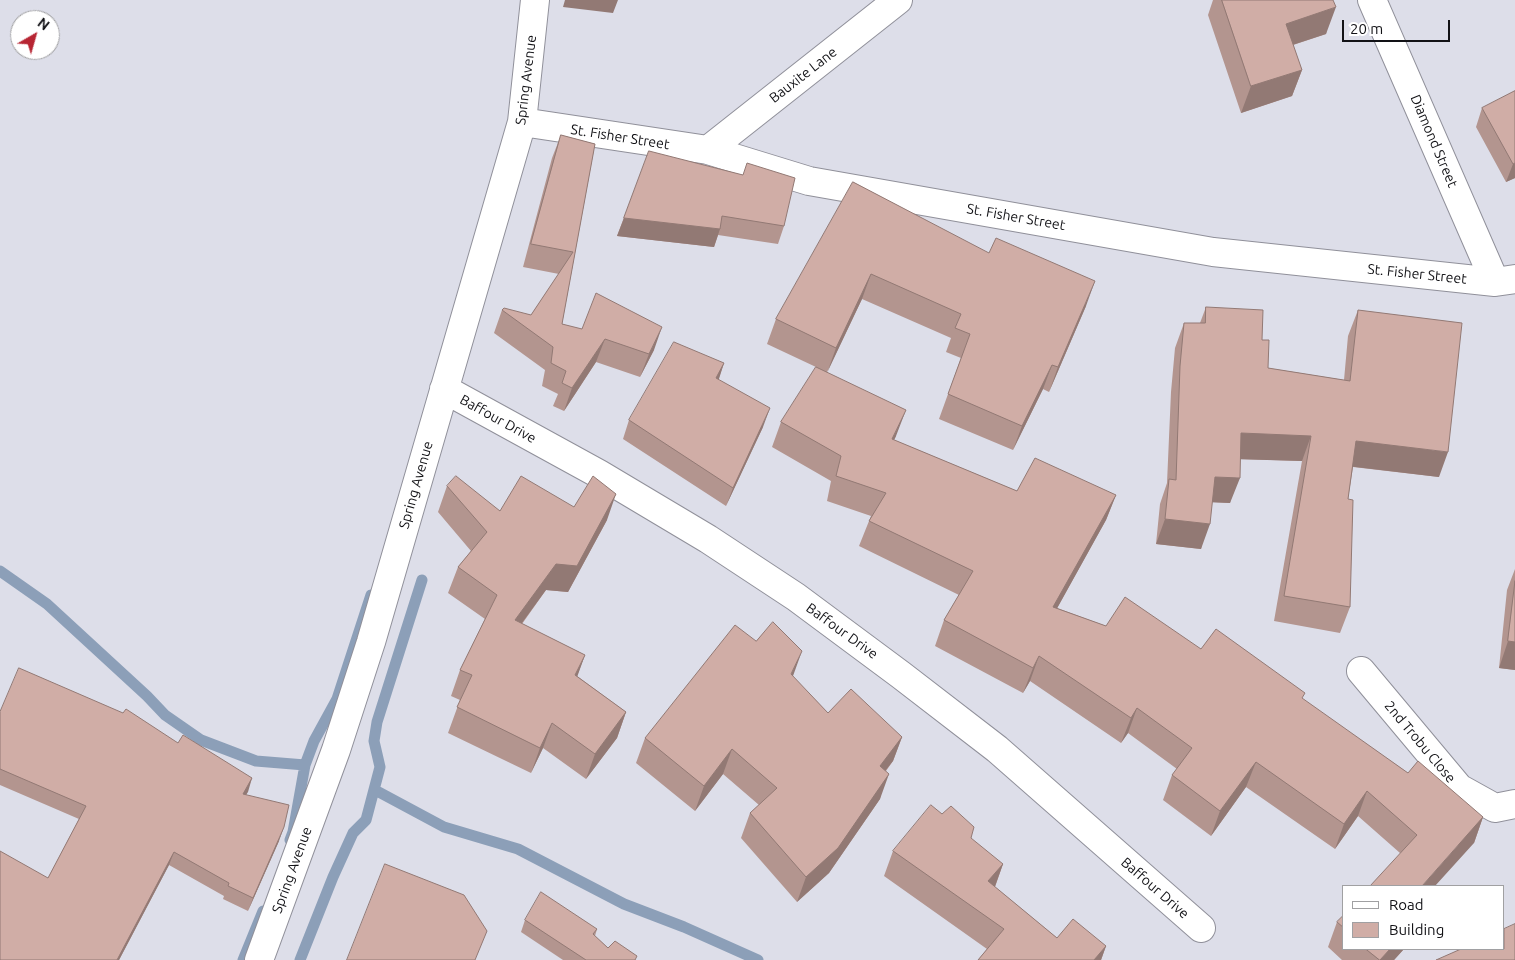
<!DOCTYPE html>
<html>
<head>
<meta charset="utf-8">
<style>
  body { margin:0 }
  #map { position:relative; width:1515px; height:960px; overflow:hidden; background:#dddee9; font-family:Ubuntu,sans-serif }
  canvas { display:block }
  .legend { position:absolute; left:1342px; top:885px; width:162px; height:65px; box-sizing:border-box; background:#fff; border:1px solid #a0a0a2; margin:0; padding:6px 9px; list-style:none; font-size:15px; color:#121216 }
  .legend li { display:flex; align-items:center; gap:10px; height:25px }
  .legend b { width:25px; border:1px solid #a0a0a2 }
  .north { position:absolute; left:10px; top:10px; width:50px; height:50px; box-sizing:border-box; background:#fff; border:1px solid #a0a0a2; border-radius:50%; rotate:38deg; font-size:14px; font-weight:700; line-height:20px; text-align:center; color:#121216 }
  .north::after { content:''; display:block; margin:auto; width:18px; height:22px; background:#b72533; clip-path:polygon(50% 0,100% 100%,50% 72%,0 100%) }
  .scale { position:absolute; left:1342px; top:20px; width:108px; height:22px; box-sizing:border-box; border:2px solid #121216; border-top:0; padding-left:6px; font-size:15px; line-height:18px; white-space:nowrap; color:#121216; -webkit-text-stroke:4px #fff; paint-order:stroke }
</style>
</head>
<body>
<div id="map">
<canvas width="1515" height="960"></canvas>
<ul class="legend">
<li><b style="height:6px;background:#fff"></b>Road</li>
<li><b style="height:14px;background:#d0ada6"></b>Building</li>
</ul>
<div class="north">N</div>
<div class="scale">20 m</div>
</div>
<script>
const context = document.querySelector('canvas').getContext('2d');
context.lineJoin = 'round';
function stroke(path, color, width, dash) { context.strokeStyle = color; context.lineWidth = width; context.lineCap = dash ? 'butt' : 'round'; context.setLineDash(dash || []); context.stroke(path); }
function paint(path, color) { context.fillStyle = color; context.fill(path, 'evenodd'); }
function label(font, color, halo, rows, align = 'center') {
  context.font = font + ' Ubuntu,sans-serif'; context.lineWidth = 4; context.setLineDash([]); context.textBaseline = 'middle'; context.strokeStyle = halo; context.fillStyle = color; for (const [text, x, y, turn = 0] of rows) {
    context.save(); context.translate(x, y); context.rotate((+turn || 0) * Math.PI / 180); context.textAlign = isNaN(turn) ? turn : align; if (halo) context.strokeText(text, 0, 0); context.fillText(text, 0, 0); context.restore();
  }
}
const stream = new Path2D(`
  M0,571L47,604L147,696L165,715L201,740L256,761L305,765
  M375,790L444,827L518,849L624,904L684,927L758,960
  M290,840L293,832L305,765L314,741L337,699L371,595
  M243,960L263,911
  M300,960L333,877L353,833L366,820L380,767L374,741L377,722L422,580`);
const minor = new Path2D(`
  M1372,0L1495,282
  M522,122L708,150L809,181L1213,252L1495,282L1515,279
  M708,150L898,0
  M444,389L599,474L708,539L796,597L901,675L997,749L1201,928
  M1361,671L1459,788L1495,808L1515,804
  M259,960L336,750L371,642L522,122L535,0`);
const wall = new Path2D(`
  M1213,0H1333L1326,34L1293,45L1302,70L1292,96L1241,113L1208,15Z
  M1515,91V178L1506,182L1476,127L1482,108Z
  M561,135L595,144L562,324L654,350L640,377L596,362L564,411L553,406L558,394L542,386L545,370L494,333L502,310L531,315L559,274L523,267L552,158Z
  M649,151L784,226L778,244L718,235L714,247L617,236Z
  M853,182L1086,306L1049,392L1043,389L1013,450L939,419L961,358L946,352L951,338L862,299L827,372L896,436L894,440L1017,491L1116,495L1106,520L1057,608L1106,626L1201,649L1303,700L1408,773L1483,817L1474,843L1400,853L1358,816L1335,849L1246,787L1211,836L1163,800L1172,775L1177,769L1128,733L1121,743L1030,681L1023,693L935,646L944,620L959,595L859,546L871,516L827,501L831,481L772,447L781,422L816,367L767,344L776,319Z
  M1206,307L1262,340L1268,368L1344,380L1348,336L1358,310L1439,477L1353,467L1348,499L1350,607L1340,633L1274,621L1302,461L1240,459L1230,503L1212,502L1201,549L1156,544L1160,504L1167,483L1171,392L1175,348L1184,323H1200Z
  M724,363L718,380L763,427L726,506L623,439L629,420Z
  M447,486L500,511L574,507L607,520L568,592L546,590L522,624L585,655L577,676L626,712L617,738L586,779L543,748L531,773L448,733L460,700L451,696L460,670L485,619L448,593L458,567L471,551L438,512Z
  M1515,569V670L1499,668L1507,590Z
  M793,677L828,713L902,737L893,761L886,771L880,799L829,873L797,902L741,838L750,813L759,805L723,774L695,811L636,763L645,738Z
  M0,712L178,743L252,778L246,794L279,841L248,911L223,899L224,896L169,865L119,960H0L48,878L79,819L0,785Z
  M893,851L1003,864L995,887L1057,938L1106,946L1101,960H978L987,949L884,876Z
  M1344,915V949H1404L1394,960H1342L1328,947L1337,922Z
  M525,920L597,929L595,936L608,948L636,960H563L521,932Z`);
const shadedWall = new Path2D(`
  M565,0H618L613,13L563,7Z
  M1336,7L1326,34L1277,50L1286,24Z
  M1302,70L1292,96L1241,113L1251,86Z
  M1515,163V178L1506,182L1513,164Z
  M624,218L720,229L714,247L617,236Z
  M871,274L862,299L827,373L836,348Z
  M1095,281L1086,306L1049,392L1058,367Z
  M662,327L654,350L640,377L649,354Z
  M605,339L596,362L564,411L572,388Z
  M724,363L718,382L716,378Z
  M1052,365L1043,389L1013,450L1022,426Z
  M770,408L763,427L726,506L733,488Z
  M906,410L896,436L882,464L892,439Z
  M1241,433L1311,436L1302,461L1232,459Z
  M1356,441L1448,452L1439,477L1347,466Z
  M1215,477L1240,478L1230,503L1205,502Z
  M616,494L607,520L568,592L546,590L505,646L515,620L556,564Z
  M1116,495L1106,520L1044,632L1053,607Z
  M1165,519L1210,524L1201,549L1156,544Z
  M1508,641L1515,642V670L1499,668Z
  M802,651L793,676L782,699L791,674Z
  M585,655L576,680L575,675Z
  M1039,656L1030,681L1023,693L1033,668Z
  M1137,708L1128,733L1121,743L1131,718Z
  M626,712L617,738L586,779L595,754Z
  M552,723L543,748L531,773L540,748Z
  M902,737L893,761L870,790L880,766Z
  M732,749L723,774L695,811L704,786Z
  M1256,762L1246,787L1211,836L1220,811Z
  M889,774L880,799L829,873L797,902L806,877Z
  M252,778L248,792L238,807L243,794Z
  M1367,791L1358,816L1335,849L1344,824Z
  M1483,817L1474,843L1435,886H1422Z
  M284,827L279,841L248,911L253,898Z
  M174,852L169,865L119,960H117Z
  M1003,864L994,889L988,881Z
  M1106,946L1101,960H1094Z
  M1390,949H1404L1394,960H1380Z`);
const building = new Path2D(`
  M1222,0H1333L1336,7L1286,24L1302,70L1251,86Z
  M1515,91V163L1513,164L1482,108Z
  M561,135L595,144L562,324L582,329L596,293L662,327L649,354L605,339L572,388L562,383L566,371L551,363L553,347L502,310L504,308L531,315L573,252L531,244Z
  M649,151L743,175L747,163L795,178L784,226L722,216L720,229L624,218Z
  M853,182L989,253L996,238L1095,281L1058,367L1052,365L1022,426L948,394L970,334L955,328L961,314L871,274L836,348L776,319Z
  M1206,307L1263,310L1262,340H1269L1268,368L1350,381L1358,310L1462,323L1448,452L1356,441L1348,499L1353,500L1350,607L1284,596L1311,436L1241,433L1240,478L1215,477L1210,524L1165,519L1169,479L1176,480L1180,366L1184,323H1205Z
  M674,342L724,363L716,378L770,408L733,488L629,420Z
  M816,367L906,410L892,439L1017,491L1035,458L1116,495L1053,607L1106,626L1125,597L1201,649L1216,629L1305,693L1302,698L1408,773L1418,761L1483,817L1422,886H1370L1417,835L1367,791L1344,824L1256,762L1220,811L1172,775L1192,748L1137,708L1131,718L1039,656L1033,668L944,620L973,571L869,521L886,493L836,476L841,456L781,422Z
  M456,476L500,511L521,476L574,507L593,476L616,494L577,566L556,564L515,620L585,655L575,675L626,712L595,754L552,723L540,748L457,707L472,675L460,670L497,595L458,567L487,532L447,486Z
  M1515,581V642L1508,641Z
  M773,622L802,651L791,674L828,713L851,689L902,737L880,766L889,774L838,848L806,877L750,813L777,788L732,749L704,786L645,738L735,625L756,641Z
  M19,668L123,713L126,709L178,743L183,735L252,778L243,794L289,805L284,827L253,898L228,886L229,883L174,852L117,960H0V851L48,878L86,806L0,769V712Z
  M931,805L942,814L951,806L974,827L971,838L1003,864L988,881L1057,938L1073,919L1106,946L1094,960H978L1004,929L893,851Z
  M385,864L464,895L487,931L475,960H347Z
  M541,892L597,929L593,934L608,948L615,941L637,956L635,960H586L525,920Z
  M1344,915V928L1337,922Z
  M1515,924V960H1436L1461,949H1504V929Z
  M1366,949H1390L1380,960Z`);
const streetNames = [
  ["Bauxite Lane",803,75,-38],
  ["Spring Avenue",526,80,-83],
  ["St. Fisher Street",620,137,9],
  ["Diamond Street",1434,141,67],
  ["St. Fisher Street",1016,217,10],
  ["St. Fisher Street",1417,274,6],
  ["Baffour Drive",498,419,29],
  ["Spring Avenue",416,485,-74],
  ["Baffour Drive",842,631,36],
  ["2nd Trobu Close",1420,742,50],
  ["Spring Avenue",292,870,-70],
  ["Baffour Drive",1155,888,41]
];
stroke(stream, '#8c9fb8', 11);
stroke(minor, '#90909a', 30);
stroke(minor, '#fff', 28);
paint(wall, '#b3958f');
paint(shadedWall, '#927974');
paint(building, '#d0ada6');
stroke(building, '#927974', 1);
label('14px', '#121216', '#fff', streetNames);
</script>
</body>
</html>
